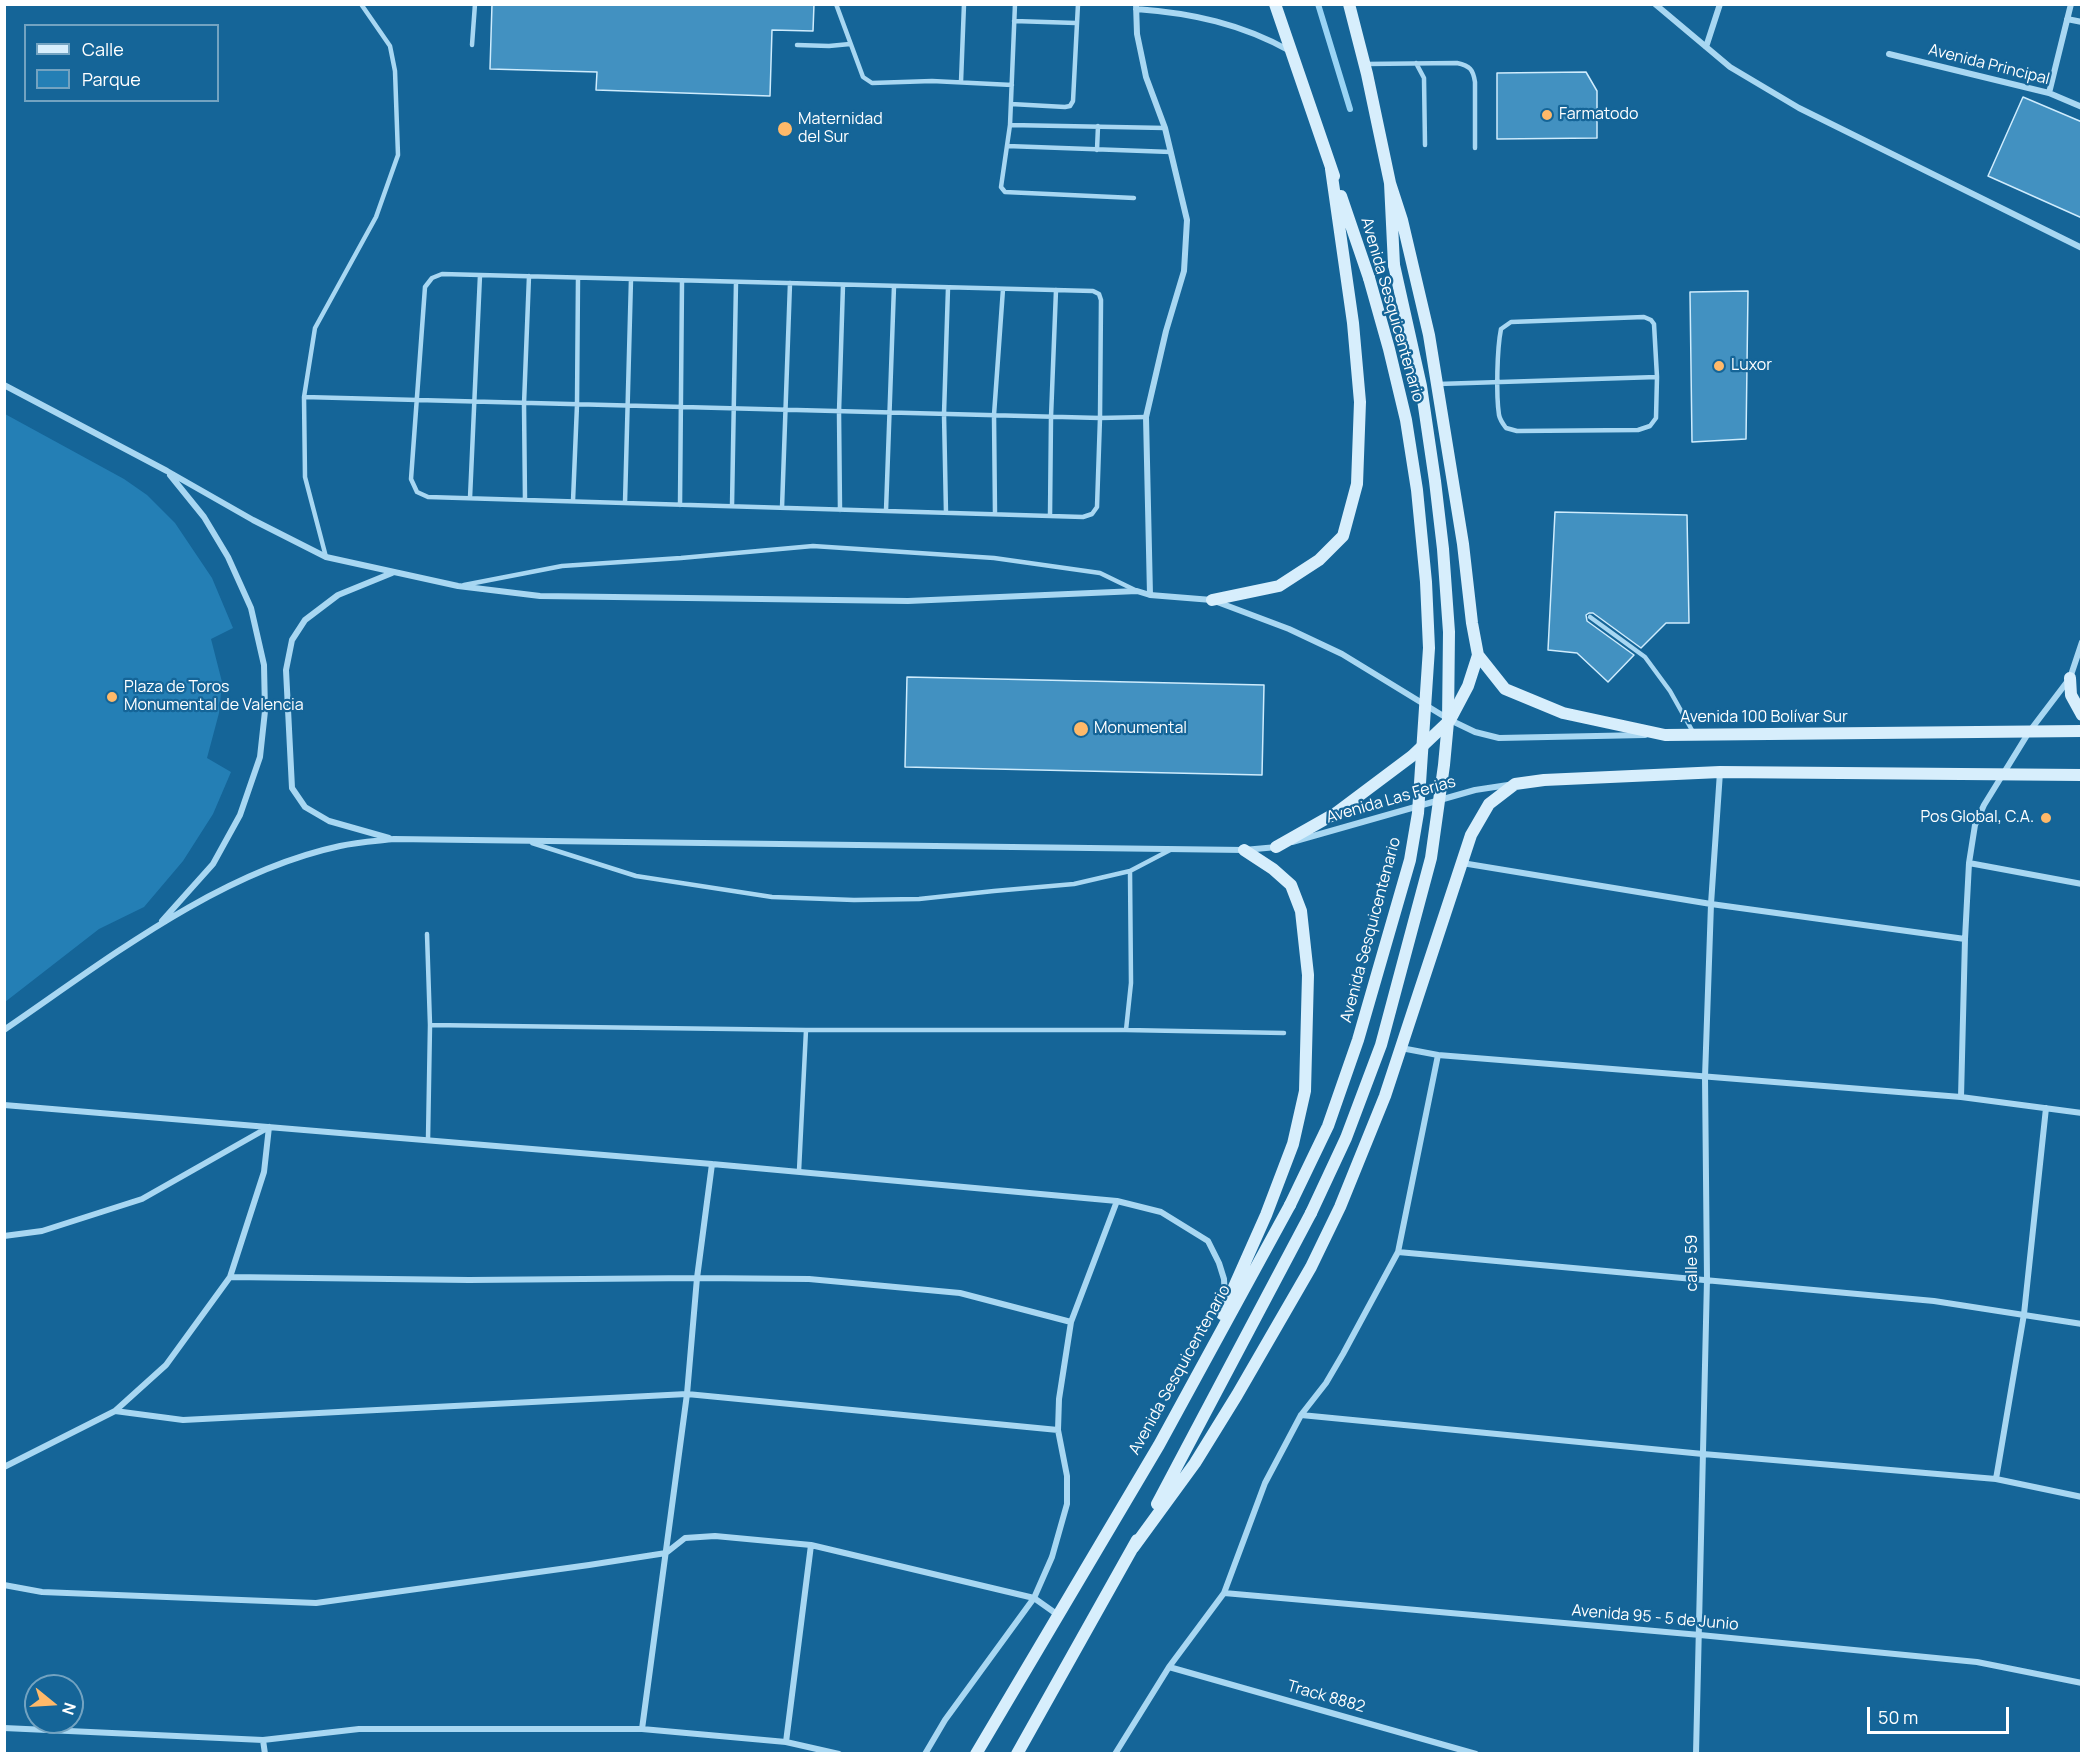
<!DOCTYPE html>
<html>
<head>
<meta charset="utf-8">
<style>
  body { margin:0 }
  #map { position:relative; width:2086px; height:1758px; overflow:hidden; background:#156598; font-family:Manrope,sans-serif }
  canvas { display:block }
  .frame { position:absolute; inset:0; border:6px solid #fff; pointer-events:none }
  .legend { position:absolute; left:24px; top:24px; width:195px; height:78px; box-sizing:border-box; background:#156598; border:2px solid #73a3c1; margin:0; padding:8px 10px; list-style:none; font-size:18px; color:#fff }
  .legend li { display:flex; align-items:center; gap:12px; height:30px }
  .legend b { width:30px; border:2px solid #73a3c1 }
  .north { position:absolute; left:24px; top:1674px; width:60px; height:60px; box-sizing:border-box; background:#156598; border:2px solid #73a3c1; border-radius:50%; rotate:108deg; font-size:16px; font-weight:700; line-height:24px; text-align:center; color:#fff }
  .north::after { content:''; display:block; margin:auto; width:21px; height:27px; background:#ffb969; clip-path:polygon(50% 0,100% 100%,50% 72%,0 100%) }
  .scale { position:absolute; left:1867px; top:1707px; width:142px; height:27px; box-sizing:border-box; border:3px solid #fff; border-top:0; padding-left:8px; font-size:18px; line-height:21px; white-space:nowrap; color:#fff; -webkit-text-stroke:4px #156598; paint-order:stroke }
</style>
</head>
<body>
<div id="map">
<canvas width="2086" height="1758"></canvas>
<div class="frame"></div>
<ul class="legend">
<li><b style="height:8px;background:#d7eefc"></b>Calle</li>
<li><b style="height:16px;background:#247fb5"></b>Parque</li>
</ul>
<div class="north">N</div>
<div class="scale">50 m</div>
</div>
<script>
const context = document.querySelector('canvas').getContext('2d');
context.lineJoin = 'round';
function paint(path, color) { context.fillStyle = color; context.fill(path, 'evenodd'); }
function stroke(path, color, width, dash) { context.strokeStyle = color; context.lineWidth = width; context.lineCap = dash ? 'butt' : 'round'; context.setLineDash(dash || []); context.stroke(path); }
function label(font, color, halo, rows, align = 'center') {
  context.font = font + ' Manrope,sans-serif'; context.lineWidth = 4.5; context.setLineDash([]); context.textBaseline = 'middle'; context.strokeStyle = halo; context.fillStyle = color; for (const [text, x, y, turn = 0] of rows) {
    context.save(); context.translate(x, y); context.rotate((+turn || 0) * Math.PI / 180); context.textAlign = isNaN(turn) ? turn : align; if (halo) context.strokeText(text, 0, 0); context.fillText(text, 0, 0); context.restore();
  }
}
const green = new Path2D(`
  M5,414L124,479L147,495L175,523L212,578L233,628L211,639L222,682L219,713L207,758L231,772L213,814L183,861L144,907L99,929L5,1002Z`);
const stream = new Path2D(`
  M1318,4L1350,109`);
const building = new Path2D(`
  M492,4H814L813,31L772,30L770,96L596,90L597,72L490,69Z
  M1586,72L1597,91V138L1497,139V73Z
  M2023,97L2082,122V218L1988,176Z
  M1748,291L1746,439L1692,442L1690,292Z
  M1555,512L1687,515L1689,623H1666L1641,648L1593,613H1589L1586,615L1587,621L1634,655L1608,682L1577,653L1548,650Z
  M907,677L1264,685L1262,775L905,767Z`);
const lane = new Path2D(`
  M836,4L863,77L872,83L932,81L1012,85
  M1015,4L1010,125L1001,187L1005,192L1134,198
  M1014,21L1076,23
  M472,45L475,4
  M797,45L829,46L850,44
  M1416,63L1424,78L1425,145
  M1365,64L1457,63C1470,66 1473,69 1475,82V148
  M961,82L964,4
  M1011,104L1065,107L1070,106L1073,101L1078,4
  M1010,125L1165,128
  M1007,146L1171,152
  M1097,150L1098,126
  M442,274L1093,291L1099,294L1101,300L1100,418L1097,507L1092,514L1083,517L428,497L417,492L411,479L425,287L432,278Z
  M1438,384L1657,377L1656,418L1650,426L1638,430L1517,431L1506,428C1503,424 1500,420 1499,415C1496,395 1497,349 1501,329L1511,322L1644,317L1651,320L1654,324L1657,377
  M304,397L1100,418L1146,417
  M470,498L480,275
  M525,500L524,404L529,276
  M573,501L577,405L578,278
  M625,503L631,279
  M680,505L682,281
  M732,506L736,282
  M782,508L790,283
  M840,510L839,412L843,285
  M886,511L894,286
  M946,513L944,414L948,288
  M995,514L994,415L1003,289
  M1050,516L1051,417L1056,290
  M326,557L305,477L304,397L315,328L376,217L398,155L395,71L390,46L361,4
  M464,585L562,566L681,558L813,546L994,558L1100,573L1135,590
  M1590,617L1645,657L1670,691L1693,732
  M532,843L636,876L772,897L854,900L919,899L994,891L1074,884L1130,871L1172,849
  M427,934L430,1025L428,1140
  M430,1025L806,1030H1126L1131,983L1130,871
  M1126,1030L1284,1033
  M799,1171L806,1030`);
const street = new Path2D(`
  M1136,4L1137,34L1146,77L1165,128L1187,220L1184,271L1166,331L1146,417L1150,595
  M1655,4L1730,67L1799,108L2082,248
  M1136,9C1192,13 1242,24 1290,51
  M2067,19L2082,22
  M1706,47L1720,4
  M1889,54L2049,93L2082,107
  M2049,93L2071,4
  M4,385L167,471L253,520L326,557L458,586L540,596L908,601L1137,591L1150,595L1212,600L1289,629L1342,654L1450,720L1475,732L1499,738L1645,735
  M389,838L329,821L305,807L292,788L286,670L292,640L305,620L338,595L392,573
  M1292,842L1475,790L1508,785
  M1462,863L1711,904L1965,939
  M1969,863L2082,884
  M162,921L213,864L240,815L260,757L265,711L264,665L251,608L228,557L204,517L170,475
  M4,1030C105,961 218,872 340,846C357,842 376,841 394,839L1244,850L1277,847
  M1401,1048L1438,1055L1961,1097L2082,1113
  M1961,1097L1965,939L1969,863L1975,825L1984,805L2029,732L2070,678L2082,642
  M4,1105L712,1164L1117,1201L1161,1212L1208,1241L1219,1263L1224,1279L1225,1300
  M4,1236L42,1231L142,1199L269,1127
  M1398,1252L1934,1301L2082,1324
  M230,1277L469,1280L697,1278L809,1279L960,1293L1071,1322
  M115,1411L183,1420L687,1394L1058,1430
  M1301,1415L1703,1454L1996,1479L2082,1497
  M4,1467L115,1411L166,1365L230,1277L264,1172L269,1127
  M1996,1479L2024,1314L2046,1108
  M4,1585L42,1592L316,1603L589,1565L666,1553L685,1538L715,1536L811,1545L1034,1598L1058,1615
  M1224,1593L1700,1635L1977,1662L2082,1683
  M1169,1667L1476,1754
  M4,1728L263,1740L359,1729H642L786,1742L839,1754
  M642,1729L687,1394L697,1278L712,1164
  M263,1740L265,1754
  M786,1742L811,1545
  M925,1754L945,1720L1034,1598L1052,1557L1067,1504V1476L1058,1430L1059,1399L1071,1322L1117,1201
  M1115,1754L1169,1667L1224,1593L1265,1483L1301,1415L1326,1383L1343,1354L1398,1252L1438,1055
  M1696,1754L1707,1279L1705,1077L1711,904L1720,772`);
const secondary = new Path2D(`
  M1275,4L1334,176
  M1349,4L1367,74L1390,183L1394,265
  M1390,183L1402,220L1429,335L1463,544L1472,623L1478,655L1505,689L1563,713L1665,735L2082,731
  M1341,196L1369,278
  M1212,600L1279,586L1319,560L1343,536L1357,484L1360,402L1353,323L1331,169
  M2070,678L2071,695L2082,715
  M1276,847L1336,813L1412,756L1450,720L1468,686L1478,655
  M1222,1314L1266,1215L1293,1144L1305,1091L1308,975L1301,911L1291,885L1273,869L1244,850
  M1157,1504L1311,1213
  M1133,1548L1195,1463L1237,1395L1311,1267L1340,1207L1385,1096L1471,835L1489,804L1515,784L1544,780L1720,772L2082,775
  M976,1754L1159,1445L1290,1205
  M1017,1754L1137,1540`);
const secondaryBridge = new Path2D(`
  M1290,1205L1328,1126L1358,1040L1410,860L1418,813L1429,648L1426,582L1417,490L1406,420L1389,349L1369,278
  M1311,1213L1346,1138L1381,1045L1431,858L1444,765L1448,722L1449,632L1443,549L1435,481L1421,386L1394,265`);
const markers = [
  [1547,115,6,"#ffb969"],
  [785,129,8,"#ffb969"],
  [1719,366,6,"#ffb969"],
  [112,697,6,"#ffb969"],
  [1081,729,8,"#ffb969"],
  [2046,818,6,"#ffb969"]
];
const streetNames = [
  ["Avenida Principal",1989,65,14],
  ["Avenida Sesquicentenario",1392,310,74],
  ["Avenida 100 Bolívar Sur",1764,718],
  ["Avenida Las Ferias",1391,800,-16],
  ["Avenida Sesquicentenario",1371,930,-75],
  ["calle 59",1693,1263,-90],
  ["Avenida Sesquicentenario",1180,1370,-61],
  ["Avenida 95 - 5 de Junio",1655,1618,5],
  ["Track 8882",1326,1697,16]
];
const poiNames = [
  ["Farmatodo",1559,115],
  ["Maternidad",798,120],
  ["del Sur",798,138],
  ["Luxor",1731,366],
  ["Plaza de Toros",124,688],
  ["Monumental de Valencia",124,706],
  ["Monumental",1094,729],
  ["Pos Global, C.A.",2034,818,"right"]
];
paint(green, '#247fb5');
stroke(stream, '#9ad4f5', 6);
paint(building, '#4291c1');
stroke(building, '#cfecfd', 1.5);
stroke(lane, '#a8d7f2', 4.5);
stroke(street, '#a8d7f2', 6);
stroke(secondary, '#d7eefc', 12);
stroke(secondaryBridge, '#d7eefc', 12);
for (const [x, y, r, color] of markers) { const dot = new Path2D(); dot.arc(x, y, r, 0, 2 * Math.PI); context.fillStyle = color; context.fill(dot); stroke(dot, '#156598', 2); }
label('16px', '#fff', '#156598', streetNames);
label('16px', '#fff', '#156598', poiNames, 'left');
</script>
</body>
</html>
